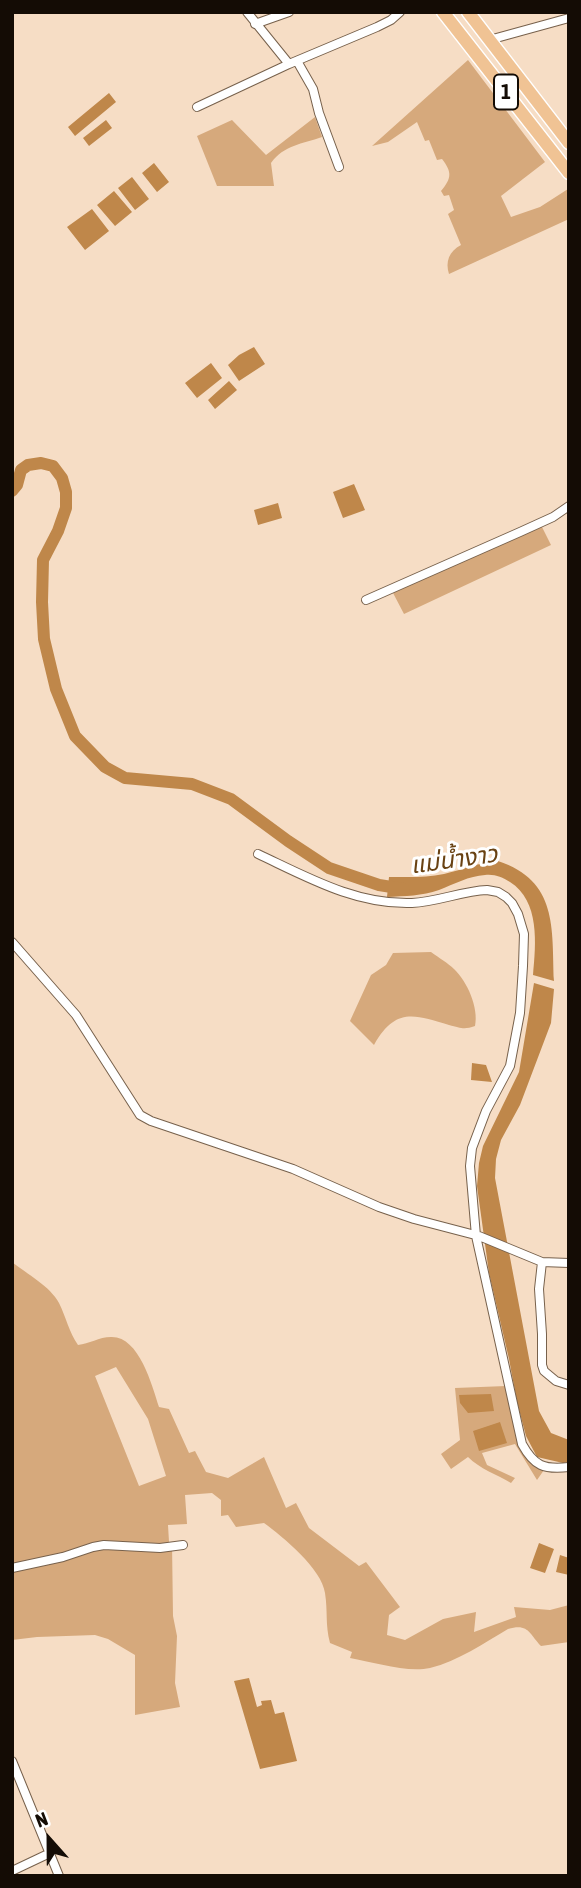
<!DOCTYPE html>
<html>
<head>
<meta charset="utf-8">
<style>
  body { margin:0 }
  #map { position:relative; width:581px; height:1888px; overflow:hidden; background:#f6ddc5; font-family:"Asap Condensed",sans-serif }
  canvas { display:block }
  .frame { position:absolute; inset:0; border:14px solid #140c05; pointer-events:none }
  .north { position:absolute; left:14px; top:1804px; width:70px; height:70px; -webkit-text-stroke:5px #fff; paint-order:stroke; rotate:339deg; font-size:19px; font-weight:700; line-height:28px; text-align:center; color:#140c05 }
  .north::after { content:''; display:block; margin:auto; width:24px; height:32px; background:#140c05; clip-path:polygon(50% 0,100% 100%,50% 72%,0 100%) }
</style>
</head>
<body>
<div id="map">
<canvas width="581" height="1888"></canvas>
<div class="frame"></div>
<div class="north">N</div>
</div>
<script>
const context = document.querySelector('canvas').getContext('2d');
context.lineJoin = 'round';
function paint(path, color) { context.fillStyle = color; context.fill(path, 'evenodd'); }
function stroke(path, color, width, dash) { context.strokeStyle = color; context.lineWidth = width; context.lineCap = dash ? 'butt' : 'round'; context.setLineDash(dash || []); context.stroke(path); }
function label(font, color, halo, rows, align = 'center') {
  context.font = font + ' "Asap Condensed","Noto Sans Thai",sans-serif'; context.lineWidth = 6; context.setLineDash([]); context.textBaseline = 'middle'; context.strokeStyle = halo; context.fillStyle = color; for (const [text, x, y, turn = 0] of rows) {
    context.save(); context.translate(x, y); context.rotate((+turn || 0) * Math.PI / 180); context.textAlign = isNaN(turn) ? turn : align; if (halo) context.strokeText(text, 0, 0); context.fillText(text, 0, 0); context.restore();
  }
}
const green = new Path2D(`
  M468,60L545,162L501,196L511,217L540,207L568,189L569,219L449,274C445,262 449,251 461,245L448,214L454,210L449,195L444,196L441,191C452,178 452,172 442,159L437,160L429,140L425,141L417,122L388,142L372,146Z
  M315,117L322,137C302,144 284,145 271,163L274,186H217L197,136L232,120L266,155Z
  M541,525L551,545L404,614L392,591Z
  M431,952C439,958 448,963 454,969C467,981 479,1008 475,1026C464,1030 461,1028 449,1025C413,1014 395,1008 374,1045L350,1021L371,975L386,965L393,953Z
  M12,1262C27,1274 50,1286 59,1303C66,1317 69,1332 78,1345C89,1344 99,1337 111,1337C139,1336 152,1385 159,1407L169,1409L189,1453L195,1451L206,1472L228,1478L264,1457L286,1508L296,1503L309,1528L359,1566L366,1562L400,1607L389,1615L387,1635L405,1640L443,1619L476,1612L474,1632L516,1617L514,1607L550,1610L569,1605V1642L541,1646C529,1634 529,1623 508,1629C484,1643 458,1661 430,1668C407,1673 373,1662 350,1658L352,1652L330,1643C325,1624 328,1612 325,1593C322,1569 283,1537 264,1523L236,1527L228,1515L221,1516V1500L212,1493L185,1495L187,1524L168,1525L169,1542L172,1543L173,1616L177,1636L175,1683L180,1707L135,1715V1655L108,1639L95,1635L37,1637L12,1640ZM116,1367L148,1419L166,1476L139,1486L95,1376Z
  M506,1386L529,1460L536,1467L544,1470L537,1480L515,1444L482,1453L487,1465L515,1478L511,1483C496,1474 480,1469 468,1457L451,1469L441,1454L460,1440L455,1388Z`);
const water = new Path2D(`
  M109,93L116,102L75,136L68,127Z
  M106,120L112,128L89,146L83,138Z
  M154,163L169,182L157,192L142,173Z
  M132,177L149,199L135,210L118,188Z
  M114,191L132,212L115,226L97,205Z
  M92,209L109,231L85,250L67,227Z
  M254,347L265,364L239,381L228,365L239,355Z
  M211,363L222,378L197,398L185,383Z
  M229,381L237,390L215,409L208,400Z
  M354,484L365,510L343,518L333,492Z
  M278,503L282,518L258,525L254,510Z
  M498,861C558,881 552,928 554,981L533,975C536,944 540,901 510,882C502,877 495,874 485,875C469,876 454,884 439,890C422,896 405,896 387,897L389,877C408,877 426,878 444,874C465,869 476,863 498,861Z
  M534,983L554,989L551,1023L520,1105L501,1140L496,1159L495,1178L539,1411L551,1433L569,1440V1462L563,1463L537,1457L526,1436L517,1402L509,1359L489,1273L477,1186L479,1163L483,1146L519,1072Z
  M472,1063L486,1065L492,1082L471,1080Z
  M491,1394L494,1411L468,1413L460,1403L459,1395Z
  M500,1422L507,1443L479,1451L473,1431Z
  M539,1543L554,1549L545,1573L530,1568Z
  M560,1555L569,1558V1575L556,1572Z
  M249,1678L257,1707L262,1705L261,1701L271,1700L275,1714L284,1712L297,1761L260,1769L234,1681Z`);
const river = new Path2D(`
  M12,491L17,485L21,470L28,465L41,463L53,466L62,478L66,492V508L58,531L43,560L42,602L44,639L56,689L75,736L105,767L125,778L192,784L231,799L288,841L329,868L379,885L404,889`);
const minor = new Path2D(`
  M247,12L289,64
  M255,24L289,12
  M489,40L569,18
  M297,61L313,89L319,113L339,167
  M197,107L289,64L377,27L391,20L400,12
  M366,600L520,532L553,517L569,506
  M258,854C307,877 356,905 412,903C437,902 462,891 487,890L498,892L506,897L512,903L518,914L524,934L523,966L520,1013L510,1066L486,1111L472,1148L470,1166L476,1236L522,1444C534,1466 544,1470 569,1467
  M12,942L76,1015L140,1115L151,1121L293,1169L379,1207L414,1219L479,1236L542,1262L569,1263
  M542,1262L539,1289L542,1334V1365L544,1371L556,1381L569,1385
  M12,1568L63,1557L93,1547L104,1545L160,1548L183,1545
  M12,1761L59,1876
  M12,1871L50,1853`);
const trunk = new Path2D(`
  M443,12L569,173
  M468,12L569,143`);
const shields = [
  [506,92,24]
];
const shieldNames = [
  ["1",506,92]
];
const waterNames = [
  ["แม่น้ำงาว",454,860,-8]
];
paint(green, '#d6a97c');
paint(water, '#bf874a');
stroke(river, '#bf874a', 12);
stroke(minor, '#77614c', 10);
stroke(trunk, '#fff', 15);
stroke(minor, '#fff', 8);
stroke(trunk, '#f0c394', 12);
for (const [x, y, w] of shields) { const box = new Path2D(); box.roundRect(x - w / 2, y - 17.5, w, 35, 5); context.fillStyle = '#fff'; context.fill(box); stroke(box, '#140c05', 2); }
label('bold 21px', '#140c05', null, shieldNames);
label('italic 24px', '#694213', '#fff', waterNames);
</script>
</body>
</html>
